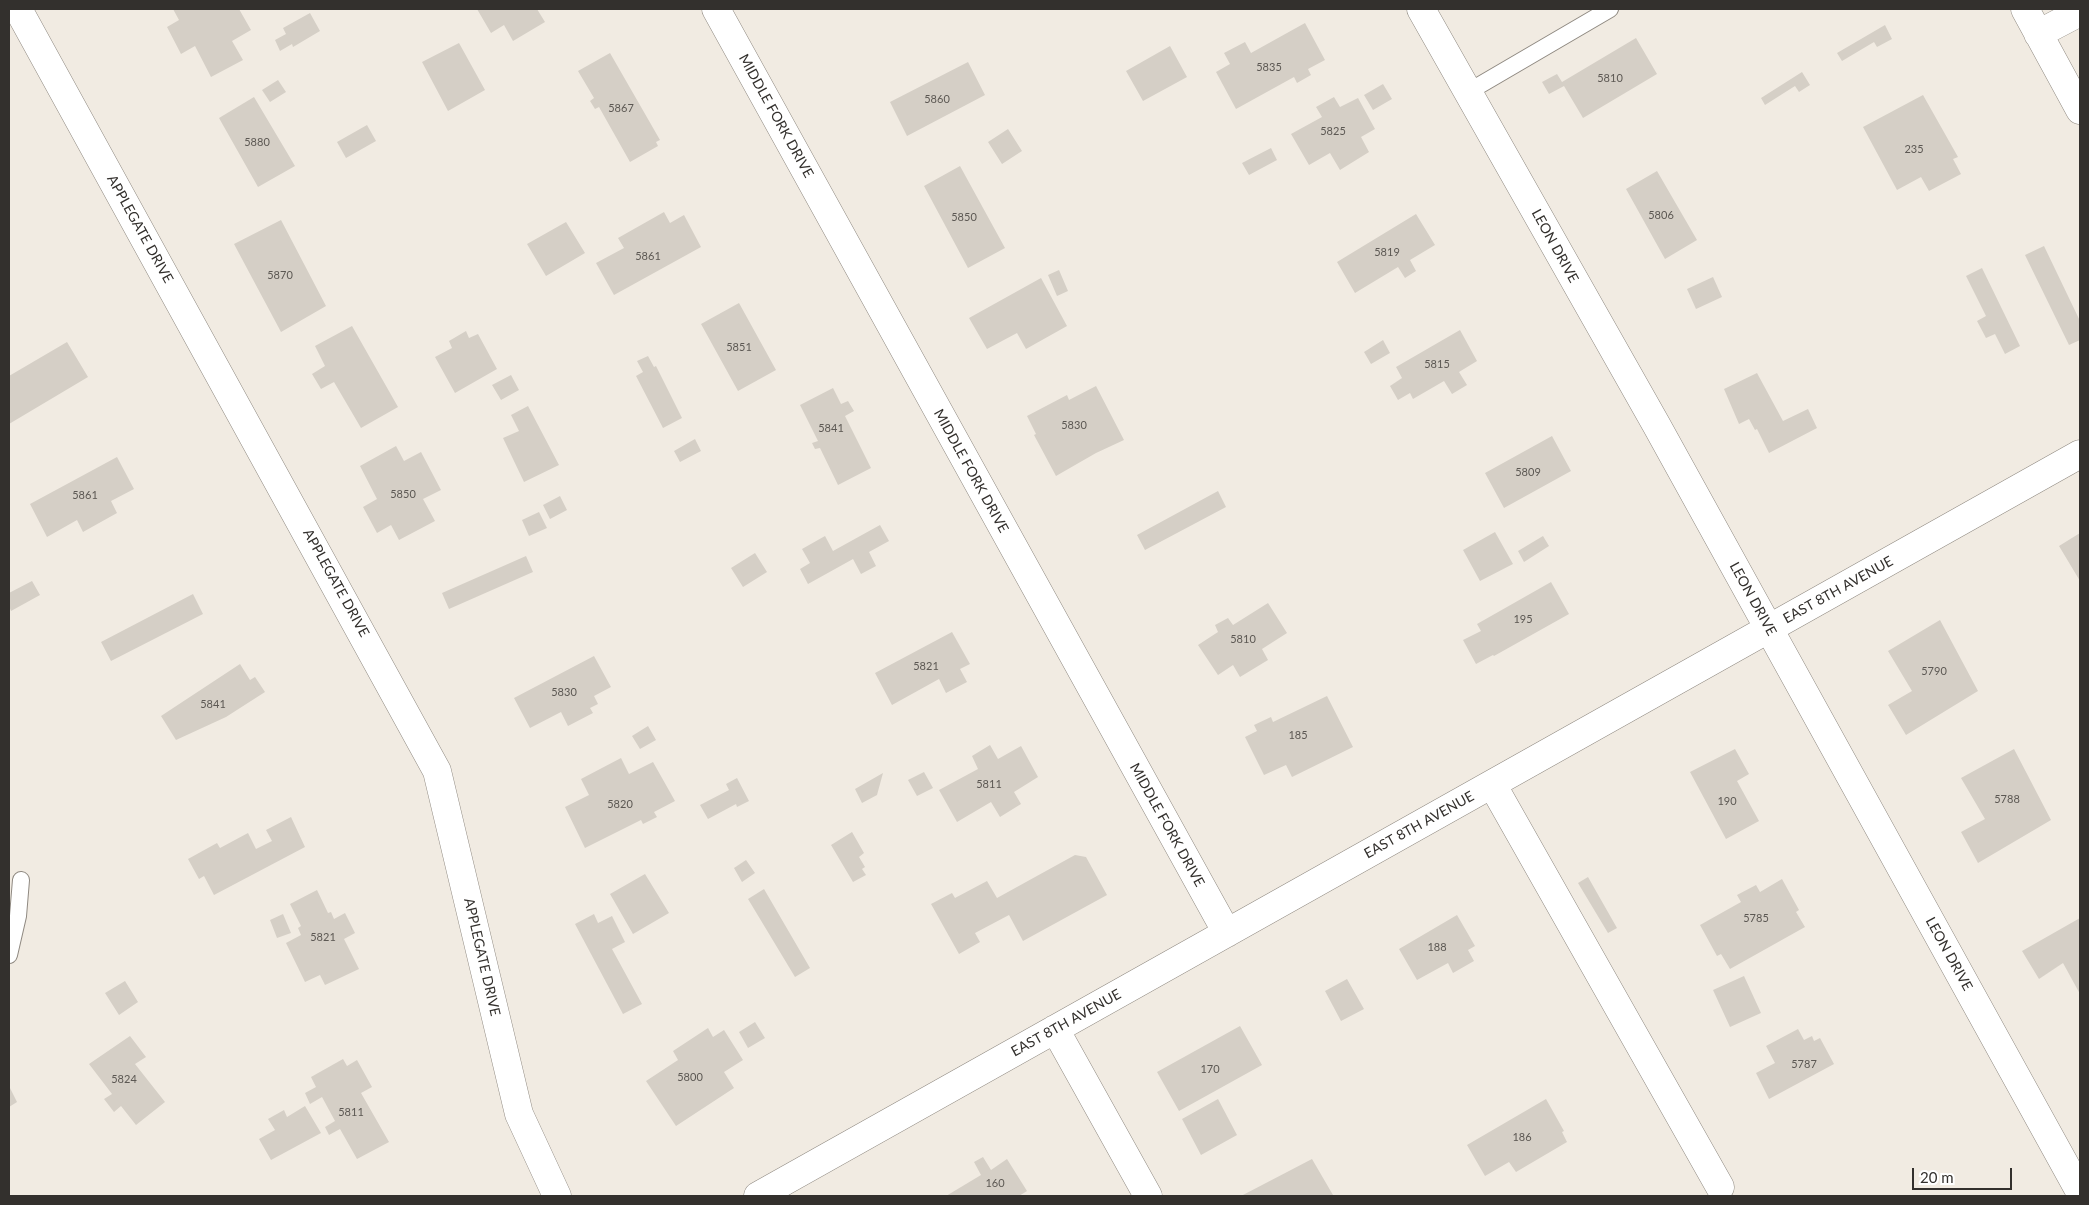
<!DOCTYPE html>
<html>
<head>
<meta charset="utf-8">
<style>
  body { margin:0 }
  #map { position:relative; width:2089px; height:1205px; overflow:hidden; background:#f1ebe2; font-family:Lato,sans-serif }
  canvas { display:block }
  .frame { position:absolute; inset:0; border:10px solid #33302d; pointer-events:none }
  .scale { position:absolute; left:1912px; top:1168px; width:100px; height:22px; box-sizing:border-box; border:2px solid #33302d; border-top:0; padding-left:6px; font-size:15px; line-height:18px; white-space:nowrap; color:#33302d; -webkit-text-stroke:4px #fff; paint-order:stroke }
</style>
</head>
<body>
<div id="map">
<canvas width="2089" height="1205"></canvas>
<div class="frame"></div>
<div class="scale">20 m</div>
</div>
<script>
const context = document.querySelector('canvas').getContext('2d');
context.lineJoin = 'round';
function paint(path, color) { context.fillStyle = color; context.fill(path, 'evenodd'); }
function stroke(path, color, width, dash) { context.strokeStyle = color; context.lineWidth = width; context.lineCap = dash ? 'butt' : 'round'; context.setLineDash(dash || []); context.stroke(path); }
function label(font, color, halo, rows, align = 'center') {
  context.font = font + ' Lato,sans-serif'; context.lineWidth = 4.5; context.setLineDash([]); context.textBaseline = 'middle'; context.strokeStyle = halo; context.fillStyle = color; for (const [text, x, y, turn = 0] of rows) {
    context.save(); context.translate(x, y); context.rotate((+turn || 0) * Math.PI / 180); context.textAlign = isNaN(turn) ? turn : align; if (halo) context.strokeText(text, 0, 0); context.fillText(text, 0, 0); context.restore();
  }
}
const building = new Path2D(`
  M173,9H239L251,30L232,41L243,60L211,77L195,46L181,54L167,27L179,20Z
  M477,9H537L545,22L513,41L504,25L491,33Z
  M310,13L320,31L293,47L292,44L280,51L275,40L286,34L283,28Z
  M1305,23L1325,60L1308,69L1311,75L1297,83L1294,77L1236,109L1216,72L1230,64L1224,53L1245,42L1251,53Z
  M1885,25L1892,39L1877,47L1874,42L1842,61L1837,53Z
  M1636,38L1657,74L1583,118L1564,86L1549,94L1542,82L1557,74L1562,82Z
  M459,43L485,90L448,111L422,62Z
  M1170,46L1187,77L1143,101L1126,71Z
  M610,53L660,140L656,142L658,146L630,162L599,107L595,109L590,101L594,98L578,71Z
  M968,62L985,95L907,136L890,102Z
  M1802,72L1810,85L1799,92L1795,86L1765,105L1761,98Z
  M278,80L286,92L270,102L262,90Z
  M1383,84L1392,99L1373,110L1364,95Z
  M1923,95L1958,157L1953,159L1961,174L1929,191L1921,177L1897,190L1863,127Z
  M254,97L295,166L258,187L219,118Z
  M1334,97L1340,107L1358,98L1375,129L1361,137L1369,152L1340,170L1330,153L1309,165L1291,134L1322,117L1316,107Z
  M367,125L376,141L346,158L337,142Z
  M1008,129L1022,151L1002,164L988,142Z
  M1271,148L1277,160L1249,175L1242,163Z
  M960,166L1005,248L968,268L924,186Z
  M1657,171L1697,240L1665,259L1626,189Z
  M664,212L670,223L684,215L701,247L614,295L596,263L624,248L618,238Z
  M1416,214L1435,245L1410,260L1416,271L1405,278L1398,267L1355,293L1337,262Z
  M281,220L326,306L281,332L234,244Z
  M566,222L585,253L546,276L527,244Z
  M2044,246L2080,321V340L2069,345L2025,255Z
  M1982,268L2020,346L2005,354L1995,334L1986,338L1977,321L1986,316L1966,276Z
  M1059,270L1068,291L1057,296L1048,275Z
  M1713,277L1722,297L1696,309L1687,289Z
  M1041,278L1067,326L1026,349L1017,333L987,349L969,318Z
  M739,303L776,370L738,391L701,324Z
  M352,326L398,407L361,428L334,382L321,389L312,374L325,366L315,346Z
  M1460,330L1477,361L1459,372L1467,385L1452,394L1444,381L1413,399L1410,393L1398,400L1390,386L1402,378L1396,367Z
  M466,331L469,338L478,334L497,369L455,393L435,357L452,348L449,341Z
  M1383,340L1390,353L1371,364L1364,352Z
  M67,342L88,377L9,424V376Z
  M648,356L654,367L656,366L682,418L663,428L636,376L643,372L637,361Z
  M1757,373L1783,421L1808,409L1817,428L1769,453L1757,429L1755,430L1749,419L1739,424L1724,389Z
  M511,375L519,390L501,400L492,385Z
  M1096,386L1124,440L1096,453L1056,476L1034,435L1036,434L1027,416L1067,395L1069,400Z
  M833,388L841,404L848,401L854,411L845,416L871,468L838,485L820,448L815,449L812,443L818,441L800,405Z
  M528,406L559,465L524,482L503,438L519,431L511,415Z
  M1552,436L1571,471L1504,508L1485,473Z
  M695,439L701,451L680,462L674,451Z
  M396,446L404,461L421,452L441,490L423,499L435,521L399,540L391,525L377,533L363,507L377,499L360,466Z
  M117,457L134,489L111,501L117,513L83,532L77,520L47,537L30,504Z
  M1218,491L1226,507L1145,550L1137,535Z
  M560,496L567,510L550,519L543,505Z
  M539,512L547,528L529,536L522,520Z
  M880,525L889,541L869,552L876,566L861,574L853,559L808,584L800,569L810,563L802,549L825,536L833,551Z
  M1495,532L1513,564L1480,581L1463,550Z
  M2080,533V581L2059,546Z
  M1543,536L1549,546L1524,562L1518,551Z
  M755,553L767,572L743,587L731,568Z
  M526,556L533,572L449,609L442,593Z
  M32,581L40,595L11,611L9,606V593Z
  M1551,582L1569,614L1494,656L1493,655L1476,664L1463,640L1481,631L1477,624Z
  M193,594L203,614L111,661L101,642Z
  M1268,603L1287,633L1262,649L1268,660L1240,677L1233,665L1218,675L1198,645L1218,632L1215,625L1228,618L1233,625Z
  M1940,620L1978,691L1906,735L1888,705L1912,691L1888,651Z
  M952,632L970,664L960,669L967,682L946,693L939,679L892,705L875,673Z
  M594,656L611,687L594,696L598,704L590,708L593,713L568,726L561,712L530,728L514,698Z
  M240,664L250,680L255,677L265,692L226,717L176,740L161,716Z
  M1327,696L1353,747L1292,777L1286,765L1264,775L1245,737L1257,731L1254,725L1271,717L1273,722Z
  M648,726L656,740L640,749L632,736Z
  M990,745L998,759L1021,746L1038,777L1014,792L1021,804L1000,817L991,802L957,822L939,790L978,769L972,756Z
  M1735,749L1749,774L1737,781L1759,821L1726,839L1690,772Z
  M2014,749L2051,820L1978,863L1961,832L1985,819L1961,778Z
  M621,758L629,774L653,762L675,801L654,812L657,817L643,824L641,820L585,848L565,807L589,795L581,779Z
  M924,772L933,788L917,796L908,780Z
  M883,773L877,795L862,803L855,789Z
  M737,778L749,801L737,807L736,804L708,819L700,805L729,790L726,784Z
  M291,817L305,847L214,895L204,876L199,879L188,859L217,843L220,848L248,833L256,849L272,841L266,830Z
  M852,832L864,853L859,857L865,867L862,869L866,875L853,882L831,845Z
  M1075,855L1086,857L1107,895L1023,941L1009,915L975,933L980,942L959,954L931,904L952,893L955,898L987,881L997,898Z
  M746,860L755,873L742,882L734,868Z
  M645,874L669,913L633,934L610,894Z
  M1588,877L1617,928L1608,933L1578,883Z
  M1782,879L1799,910L1796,912L1805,927L1730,969L1721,954L1717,956L1700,925L1741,902L1737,895L1756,885L1760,892Z
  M764,889L810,968L795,977L748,899Z
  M317,890L328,913L331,912L334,919L345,913L355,933L344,939L359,969L325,985L320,975L305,982L286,943L301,935L298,928L301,926L290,904Z
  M283,914L291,933L277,938L270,920Z
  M594,914L598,923L612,916L625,942L612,949L642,1004L623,1014L575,924Z
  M1457,915L1475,946L1468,950L1474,961L1453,973L1448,963L1417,980L1399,949Z
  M2080,918V994L2063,963L2039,979L2022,951Z
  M1744,976L1761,1013L1730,1027L1713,990Z
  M1347,979L1364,1009L1341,1021L1325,991Z
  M125,981L138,1002L119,1015L105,993Z
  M755,1022L765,1038L748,1048L739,1032Z
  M1240,1026L1262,1065L1179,1111L1157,1072Z
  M708,1028L713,1037L724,1030L743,1060L724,1072L734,1088L676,1126L646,1081L678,1060L673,1051Z
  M1798,1029L1804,1040L1812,1036L1814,1041L1820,1038L1834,1064L1769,1099L1756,1073L1775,1063L1766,1046Z
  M130,1036L146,1057L135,1064L165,1102L136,1125L121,1106L114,1112L104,1099L112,1094L89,1064Z
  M343,1059L347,1066L357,1060L372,1087L361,1093L389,1142L357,1159L340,1129L329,1135L325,1127L335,1121L322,1097L310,1104L305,1093L316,1087L311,1077Z
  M9,1086L17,1102L9,1107Z
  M1218,1099L1237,1135L1201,1155L1182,1119Z
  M1546,1099L1564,1131L1562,1132L1567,1142L1516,1172L1509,1162L1485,1176L1467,1145Z
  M305,1106L321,1133L271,1160L259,1139L275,1130L268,1119L284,1110L287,1117Z
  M983,1157L991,1170L1007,1159L1027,1191L1019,1196H946L981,1175L974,1162Z
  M1312,1159L1333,1195L1241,1196Z`);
const service = new Path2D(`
  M1468,92L1610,9
  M9,955L18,916L21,880`);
const minor = new Path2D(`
  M18,9L437,771L519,1114L557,1196
  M716,9L1227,933
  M2025,9L2080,110
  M2038,34L2080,12
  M1492,784L1720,1187
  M1055,1029L1148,1196
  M758,1196L2080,454`);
const tertiary = new Path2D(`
  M1421,9L1657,426L2080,1192`);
const numberNames = [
  ["5835",1269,67],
  ["5810",1610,78],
  ["5860",937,99],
  ["5867",621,108],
  ["5825",1333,131],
  ["5880",257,142],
  ["235",1914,149],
  ["5806",1661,215],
  ["5850",964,217],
  ["5819",1387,252],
  ["5861",648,256],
  ["5870",280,275],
  ["5851",739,347],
  ["5815",1437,364],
  ["5830",1074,425],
  ["5841",831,428],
  ["5809",1528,472],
  ["5850",403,494],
  ["5861",85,495],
  ["195",1523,619],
  ["5810",1243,639],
  ["5821",926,666],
  ["5790",1934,671],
  ["5830",564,692],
  ["5841",213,704],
  ["185",1298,735],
  ["5811",989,784],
  ["5788",2007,799],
  ["190",1727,801],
  ["5820",620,804],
  ["5785",1756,918],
  ["5821",323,937],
  ["188",1437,947],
  ["5787",1804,1064],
  ["170",1210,1069],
  ["5800",690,1077],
  ["5824",124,1079],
  ["5811",351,1112],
  ["186",1522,1137],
  ["160",995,1183]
];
const streetNames = [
  ["MIDDLE FORK DRIVE",776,116,61],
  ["APPLEGATE DRIVE",140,229,61],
  ["LEON DRIVE",1555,246,61],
  ["MIDDLE FORK DRIVE",971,471,61],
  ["APPLEGATE DRIVE",336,583,61],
  ["EAST 8TH AVENUE",1838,590,-29],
  ["LEON DRIVE",1753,599,61],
  ["MIDDLE FORK DRIVE",1167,825,61],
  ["EAST 8TH AVENUE",1419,825,-29],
  ["LEON DRIVE",1949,954,61],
  ["APPLEGATE DRIVE",482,957,77],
  ["EAST 8TH AVENUE",1066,1023,-29]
];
paint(building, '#d5cfc6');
stroke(service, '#8f8981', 18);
stroke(minor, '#8f8981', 29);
stroke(tertiary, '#8f8981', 29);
stroke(service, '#fff', 16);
stroke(minor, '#fff', 28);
stroke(tertiary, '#fff', 28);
label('11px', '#5c5853', null, numberNames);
label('14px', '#33302d', '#fff', streetNames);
</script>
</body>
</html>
